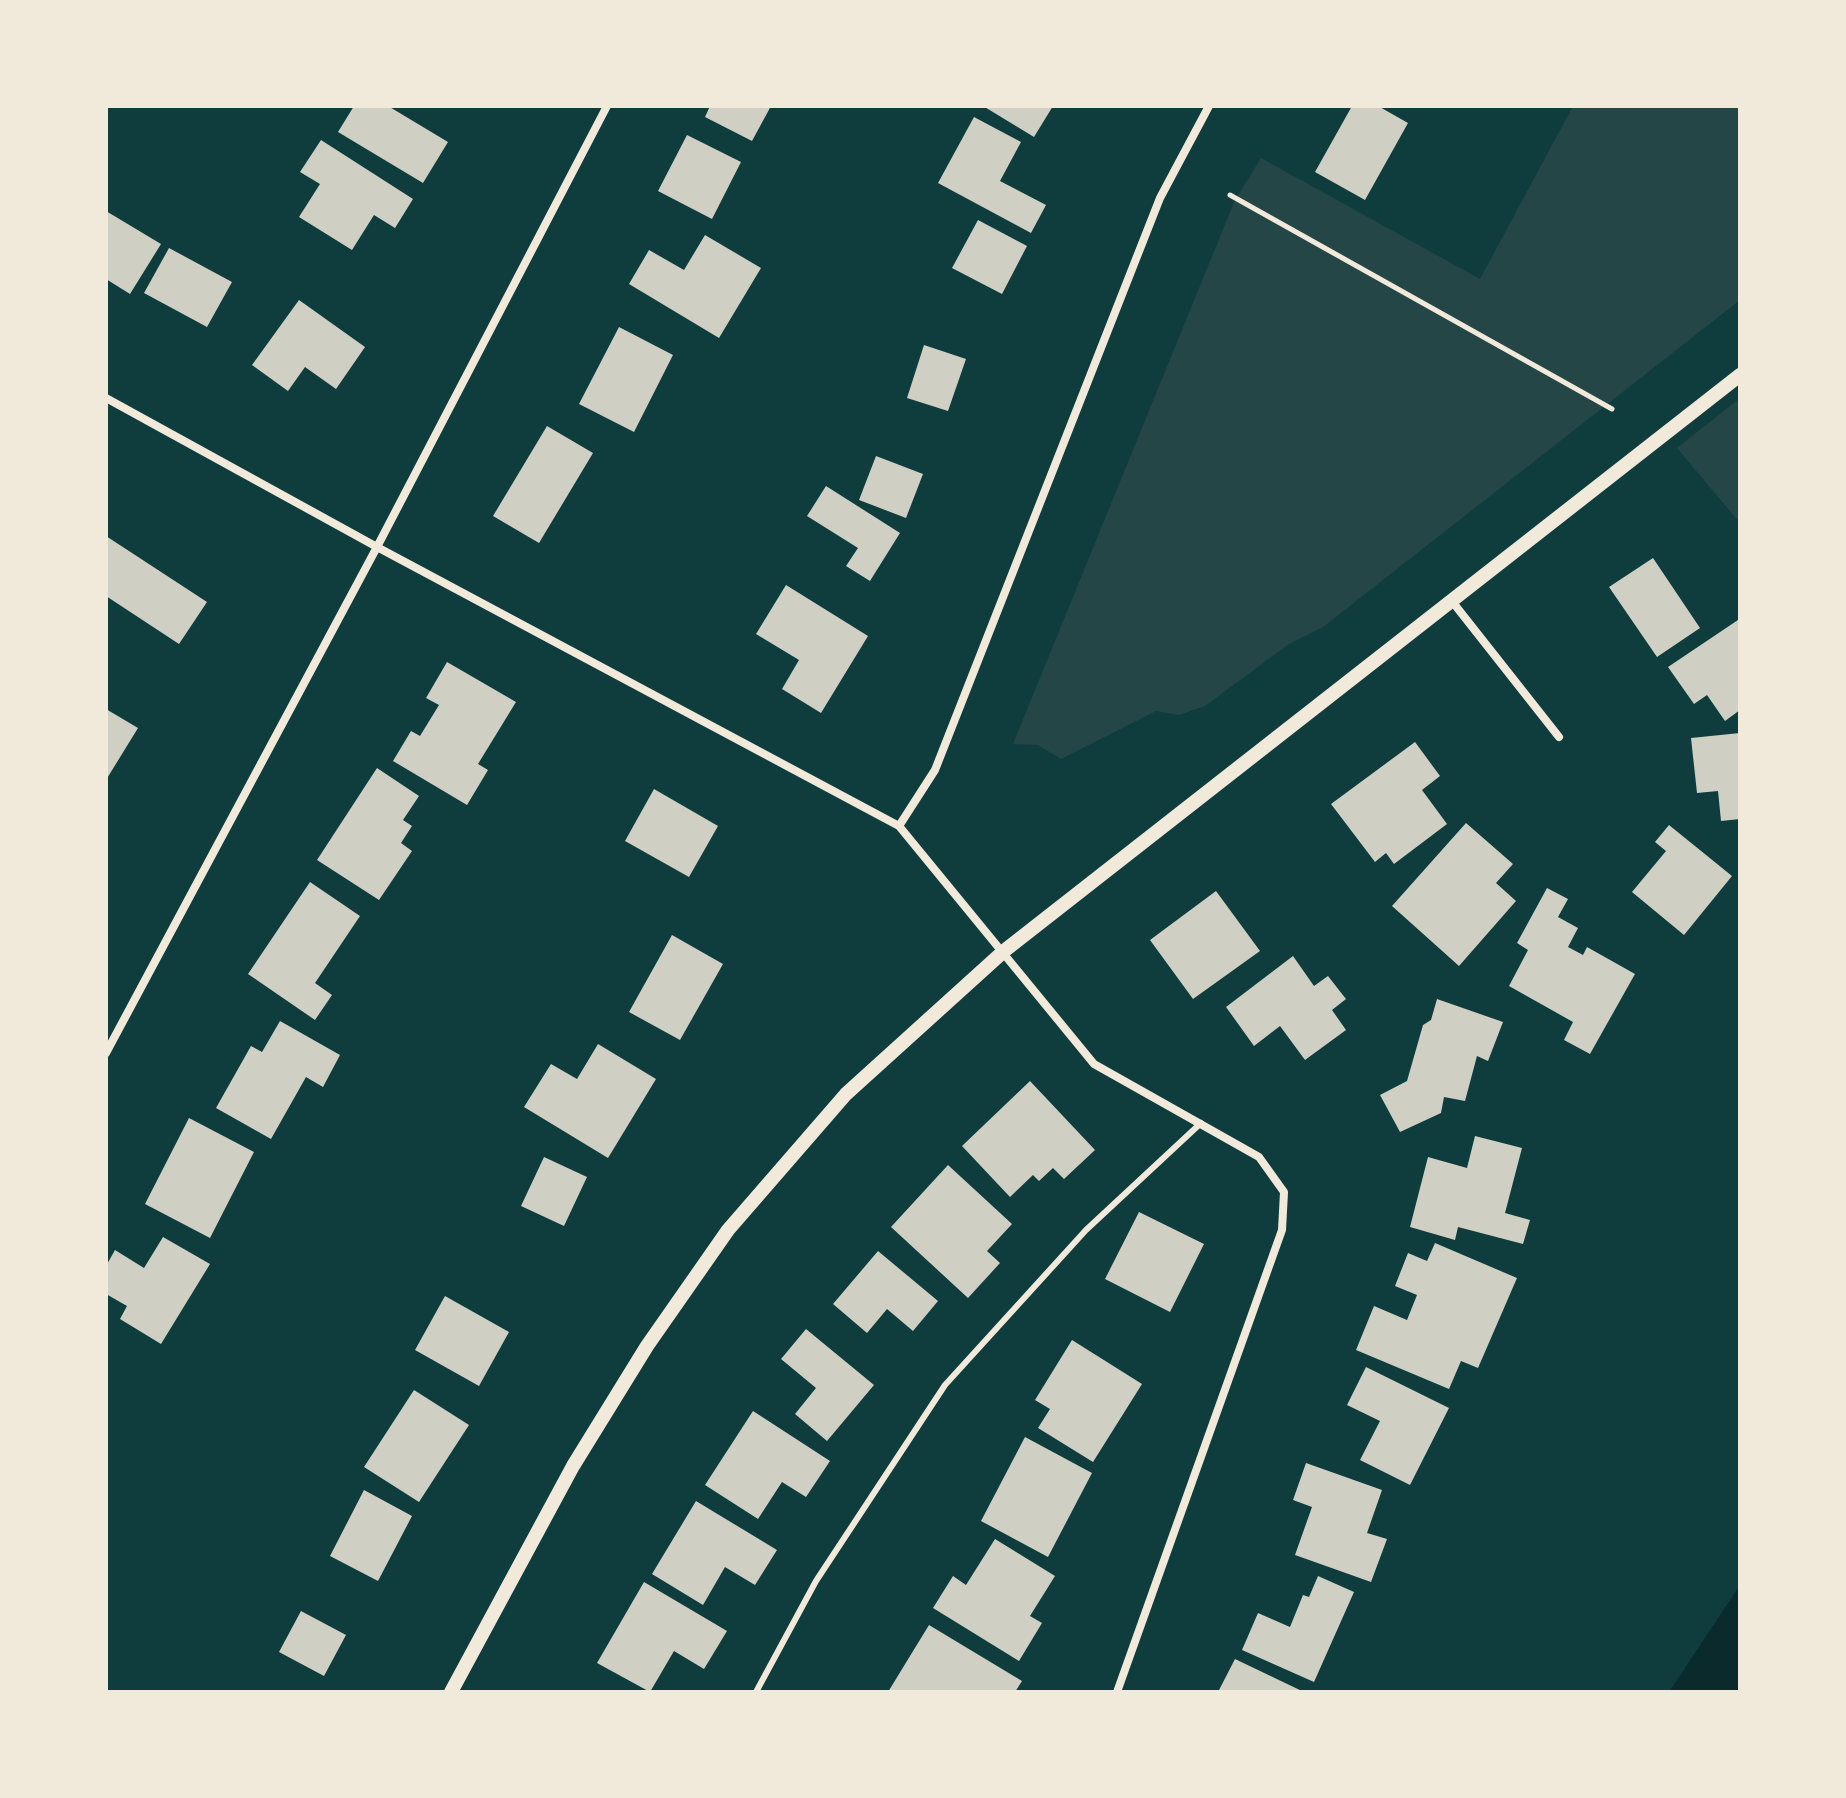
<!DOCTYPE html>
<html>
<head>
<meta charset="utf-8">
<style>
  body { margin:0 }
  #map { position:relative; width:1846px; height:1798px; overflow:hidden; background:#0f3d3e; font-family:"IBM Plex Sans",sans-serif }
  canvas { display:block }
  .frame { position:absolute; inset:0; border:108px solid #f1e9da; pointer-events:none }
</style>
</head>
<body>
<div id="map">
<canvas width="1846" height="1798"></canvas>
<div class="frame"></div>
</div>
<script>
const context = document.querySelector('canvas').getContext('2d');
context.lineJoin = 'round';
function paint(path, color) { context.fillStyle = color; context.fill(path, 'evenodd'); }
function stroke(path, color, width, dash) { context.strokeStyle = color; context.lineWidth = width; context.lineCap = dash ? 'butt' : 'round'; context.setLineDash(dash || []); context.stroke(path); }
const green = new Path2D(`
  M1573,106H1740V300L1323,627L1289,644L1205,706L1179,715L1156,711L1061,759L1038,745L1013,744L1235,200L1261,158L1480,279Z
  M1740,398V523L1677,448Z`);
const water = new Path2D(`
  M1740,1585V1692H1669Z`);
const building = new Path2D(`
  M354,106H388L448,142L423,183L338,132Z
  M710,106H771L752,141L705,117Z
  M983,106H1053L1034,137Z
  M1352,106H1378L1408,123L1365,200L1315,172Z
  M974,117L1021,142L1000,181L1046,205L1031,233L938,183Z
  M687,135L741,162L712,219L658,191Z
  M321,140L413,199L395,228L374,215L352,250L299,217L320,184L300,172Z
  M106,211L161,244L130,294L106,279Z
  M978,220L1027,246L1002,294L952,268Z
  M705,235L761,268L719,338L629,284L649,250L684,270Z
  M169,248L232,282L207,327L144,293Z
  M299,300L365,347L336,389L305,367L288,391L252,365Z
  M619,327L673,355L634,432L579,404Z
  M924,345L966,359L948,411L907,398Z
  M547,426L593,453L539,543L493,516Z
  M876,456L923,474L906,518L859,500Z
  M826,486L900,533L870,581L846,566L858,548L807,516Z
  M106,536L207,602L179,644L106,596Z
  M1653,558L1700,628L1657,657L1609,587Z
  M786,585L868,636L821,713L782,689L799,660L756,634Z
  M1738,620L1740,623V710L1725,721L1707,695L1694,704L1668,667Z
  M447,662L516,702L478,764L488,770L467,805L393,761L411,731L420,736L439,705L426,698Z
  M106,709L138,728L106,780Z
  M1740,733V819L1721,821L1718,791L1697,793L1691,738Z
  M1415,742L1440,776L1422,790L1447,824L1394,864L1386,853L1375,862L1331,804Z
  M377,768L419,796L403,820L412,826L401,843L412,851L379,900L317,860Z
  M654,789L718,826L689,877L625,841Z
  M1466,823L1513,864L1496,883L1516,901L1459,966L1392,906Z
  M1669,825L1732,876L1684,935L1632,892L1666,851L1655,842Z
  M310,882L360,916L315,983L332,995L315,1020L248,974Z
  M1547,888L1568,899L1558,917L1578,928L1568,947L1583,955L1587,947L1635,974L1590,1054L1564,1040L1573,1022L1509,986L1528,950L1517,943Z
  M1216,891L1260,951L1193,999L1150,940Z
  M672,935L723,964L680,1040L629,1012Z
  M1293,956L1314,986L1328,976L1346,999L1332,1010L1346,1030L1305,1060L1280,1026L1254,1046L1226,1007Z
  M1437,999L1503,1022L1488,1061L1477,1056L1465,1101L1444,1097L1441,1113L1400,1132L1380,1095L1407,1081L1423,1025L1431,1020Z
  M280,1021L340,1055L323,1087L306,1077L271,1139L216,1108L251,1046L262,1052Z
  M598,1044L656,1079L608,1158L524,1107L551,1064L577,1079Z
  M1030,1081L1095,1150L1064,1179L1053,1168L1039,1181L1033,1175L1010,1197L962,1146Z
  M189,1118L254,1152L210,1238L145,1204Z
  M1475,1136L1522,1148L1505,1213L1530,1220L1523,1244L1458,1227L1455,1240L1410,1227L1428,1157L1467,1168Z
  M544,1157L587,1177L564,1226L521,1206Z
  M948,1165L1012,1224L987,1251L1000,1263L968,1298L891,1227Z
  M1139,1212L1204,1244L1170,1312L1105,1279Z
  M163,1237L210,1264L161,1344L120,1319L127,1306L106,1294V1266L115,1250L144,1268Z
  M1435,1243L1517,1278L1478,1368L1461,1361L1449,1389L1356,1350L1374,1306L1407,1320L1417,1295L1395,1286L1408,1253L1427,1261Z
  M878,1251L938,1301L913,1331L887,1309L867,1333L833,1304Z
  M445,1296L509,1332L479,1386L415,1350Z
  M806,1329L874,1385L827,1441L795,1414L816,1388L781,1359Z
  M1072,1340L1142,1384L1093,1462L1038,1428L1050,1409L1035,1400Z
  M1366,1367L1449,1408L1410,1485L1360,1460L1380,1421L1347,1405Z
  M414,1390L469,1425L419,1502L364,1467Z
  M753,1411L830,1461L806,1497L782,1482L758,1519L705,1485Z
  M1025,1437L1092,1473L1048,1557L981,1521Z
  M1306,1463L1382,1490L1367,1533L1387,1539L1371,1582L1295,1555L1312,1507L1293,1500Z
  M364,1490L412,1516L378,1581L330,1556Z
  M696,1501L777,1550L755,1585L725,1567L703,1605L652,1574Z
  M995,1539L1055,1576L1030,1616L1042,1623L1019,1661L933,1608L953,1576L966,1585Z
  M1318,1576L1354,1592L1314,1682L1242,1650L1258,1613L1290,1627L1303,1595L1309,1597Z
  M644,1582L727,1631L704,1669L674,1651L650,1692L597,1663Z
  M301,1611L346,1635L324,1676L279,1652Z
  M929,1625L1022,1681L1015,1692H888Z
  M1235,1659L1304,1692H1218Z`);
const path = new Path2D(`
  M1230,195L1612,409`);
const service = new Path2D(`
  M756,1692L816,1581L945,1385L1086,1230L1201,1123`);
const minor = new Path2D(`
  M106,398L377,547L899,826L1094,1064L1259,1157L1284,1192L1282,1230L1117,1692
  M1451,600L1559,737
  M899,826L935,770L1160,198L1209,106
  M106,1053L377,547L607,106`);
const tertiary = new Path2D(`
  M451,1692L573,1466L647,1346L728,1230L846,1094L1004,951L1740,375`);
paint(green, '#244646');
paint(water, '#0a2a2b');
paint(building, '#cfcfc3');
stroke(path, '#f1e9da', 5);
stroke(service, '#f1e9da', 6);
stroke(minor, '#f1e9da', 8);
stroke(tertiary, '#f1e9da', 14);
</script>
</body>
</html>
